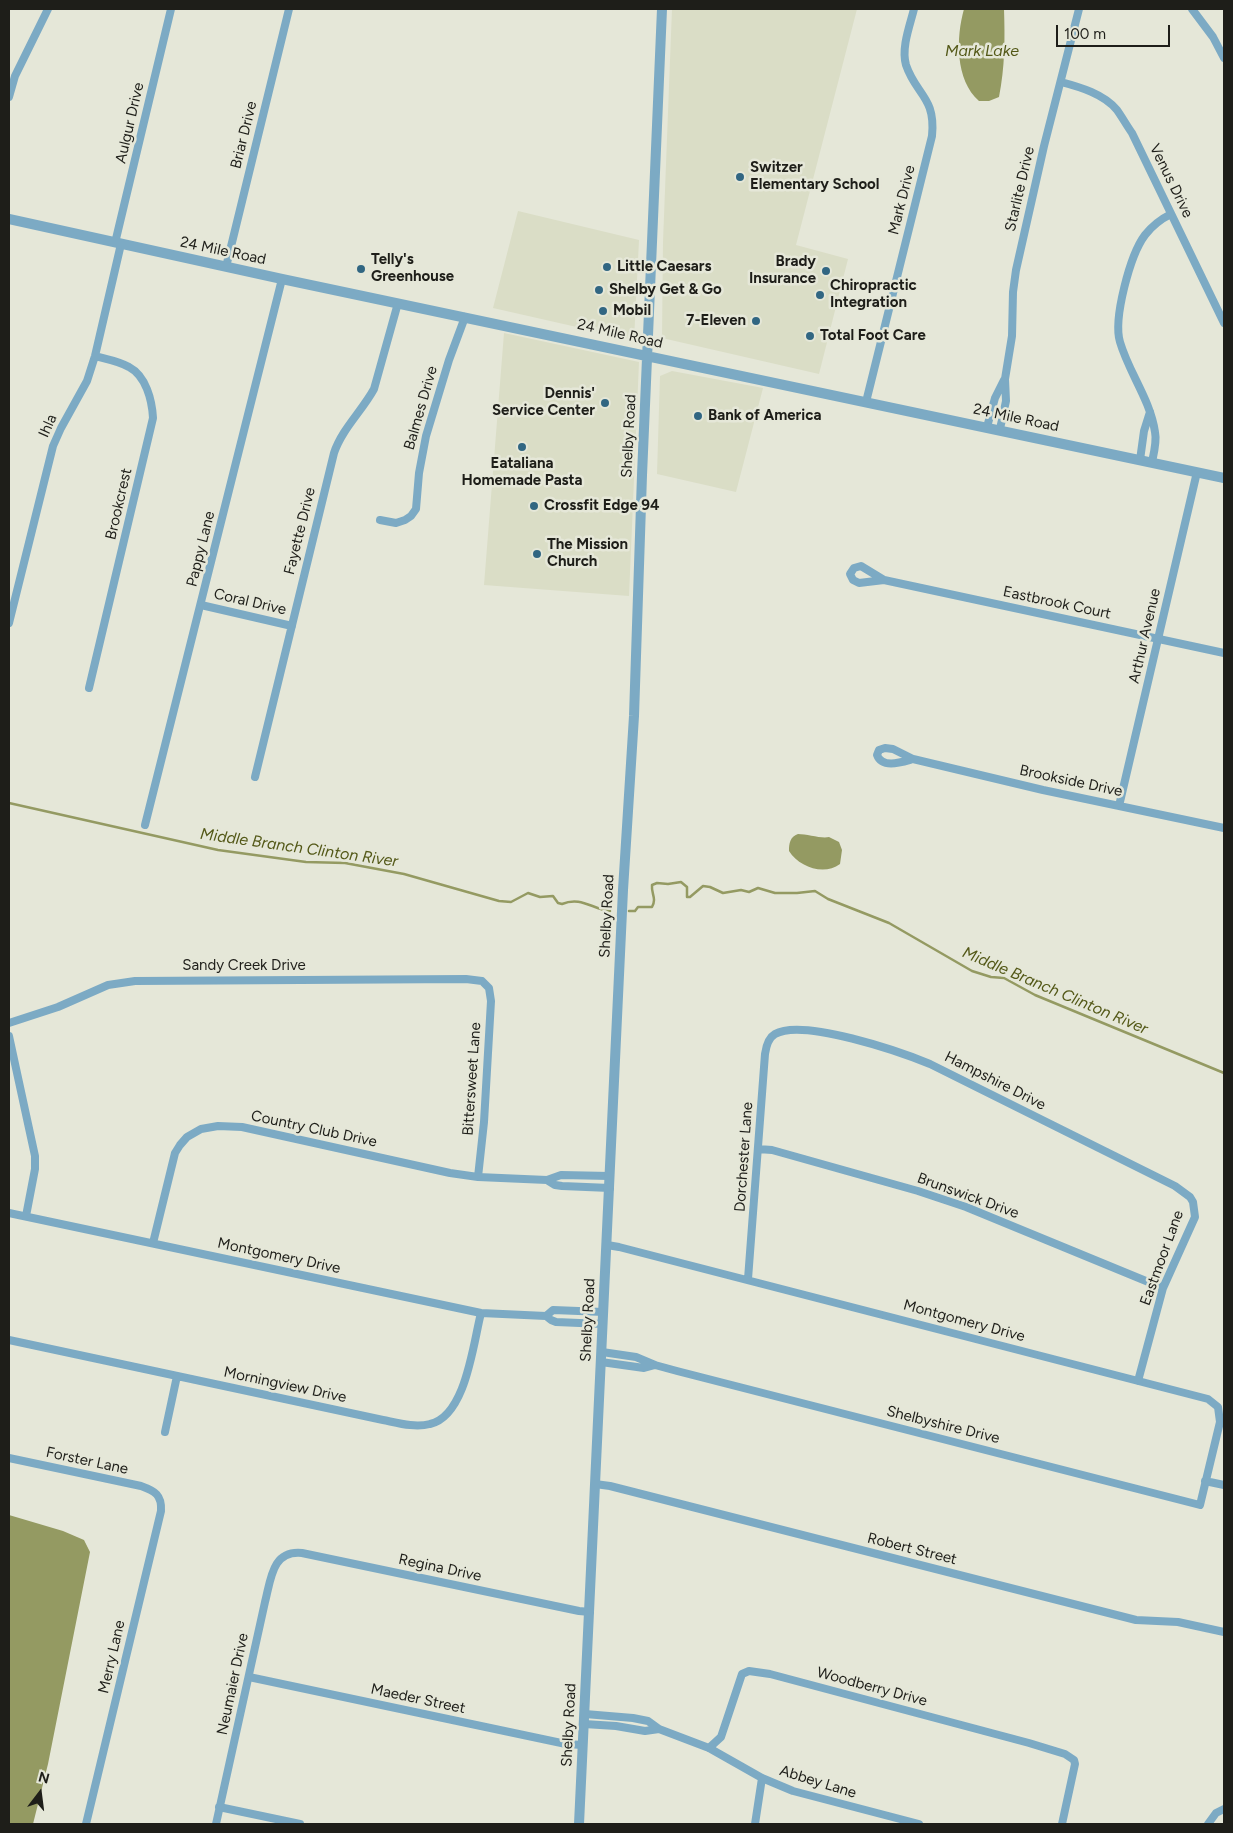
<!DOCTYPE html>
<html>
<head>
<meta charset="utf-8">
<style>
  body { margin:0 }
  #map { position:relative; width:1233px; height:1833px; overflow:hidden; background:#e5e7d8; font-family:Figtree,sans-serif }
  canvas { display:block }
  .frame { position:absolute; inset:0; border:10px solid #1e1e19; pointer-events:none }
  .north { position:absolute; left:15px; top:1768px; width:50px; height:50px; -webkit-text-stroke:4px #e5e7d8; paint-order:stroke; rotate:15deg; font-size:14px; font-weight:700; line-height:20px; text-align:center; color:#1e1e19 }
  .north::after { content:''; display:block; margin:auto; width:18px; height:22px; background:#1e1e19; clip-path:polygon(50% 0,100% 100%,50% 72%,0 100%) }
  .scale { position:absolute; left:1056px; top:25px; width:114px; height:22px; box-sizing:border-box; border:2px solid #1e1e19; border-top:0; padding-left:6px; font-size:15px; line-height:18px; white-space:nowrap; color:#1e1e19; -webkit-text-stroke:4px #e5e7d8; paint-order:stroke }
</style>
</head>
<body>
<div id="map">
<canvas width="1233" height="1833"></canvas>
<div class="frame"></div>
<div class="north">N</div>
<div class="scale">100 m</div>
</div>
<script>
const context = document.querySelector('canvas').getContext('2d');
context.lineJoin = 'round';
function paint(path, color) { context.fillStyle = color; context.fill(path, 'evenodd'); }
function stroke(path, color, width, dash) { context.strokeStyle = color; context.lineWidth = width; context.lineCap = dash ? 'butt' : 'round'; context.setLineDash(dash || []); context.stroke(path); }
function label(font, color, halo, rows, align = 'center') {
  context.font = font + ' Figtree,sans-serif'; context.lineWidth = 5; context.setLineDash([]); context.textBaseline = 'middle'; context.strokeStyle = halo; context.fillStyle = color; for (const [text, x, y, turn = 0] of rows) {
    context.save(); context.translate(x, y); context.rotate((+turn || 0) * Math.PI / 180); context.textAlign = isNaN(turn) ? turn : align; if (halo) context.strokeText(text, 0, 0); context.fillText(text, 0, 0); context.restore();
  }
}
const built = new Path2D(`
  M672,9H857L796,245L848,259L819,374L662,338L663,242Z
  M518,211L639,240L634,340L493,308Z
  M504,333L639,362L629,596L484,585Z
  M672,371L763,388L736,492L657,474L660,376Z`);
const water = new Path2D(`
  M964,9H1004C1005,39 1005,67 999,97L989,101H979C955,80 956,37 964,9Z
  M798,834C807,834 822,839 829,837L839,842L842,850L840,864C824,876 799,867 789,851C789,843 790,837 798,834Z
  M9,1515L63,1531L84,1540L90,1552L48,1764L33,1824H9Z`);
const stream = new Path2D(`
  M9,803L218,850L306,862L345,863L404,874L499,901L511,902L528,893L540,897L553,896L558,903L562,904C581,896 592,909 610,911
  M629,911H635L638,907H652C657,898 651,894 652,885L657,883L668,884L681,882L687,887V897H690L703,886L710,887L723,893L741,890L749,892L758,888L775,893H797L815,891L828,899L889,923L972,971L991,977L1004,978L1035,995L1224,1073`);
const minor = new Path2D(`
  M1192,9L1213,37L1224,58
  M1061,82C1080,87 1104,94 1117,110C1122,117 1127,126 1132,133L1224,323
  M9,97L15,76L48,9
  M115,243L171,9
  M226,267L289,9
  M866,402L932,136C936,97 916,95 906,65C901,48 910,25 914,9
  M987,427L995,398L1004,380
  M1000,429L1006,401L1005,379L1012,336L1013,292L1016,270L1044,146L1079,9
  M1140,460L1144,431L1150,412
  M1152,462C1154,453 1157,441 1155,432C1150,399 1129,373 1120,342C1113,319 1130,255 1145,235C1152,226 1161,219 1171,214
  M380,520L396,523L405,520L411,516L416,509L419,473L426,436L449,360L465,317
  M884,580L859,583L853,580L850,574L854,568L861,566L884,580L1224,653
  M201,605L292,626
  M9,623L53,446L61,428L87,381L95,356L121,244
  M89,688L153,418C152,400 146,376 129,367C119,361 106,359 95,356
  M885,748L893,749L913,759C902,762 882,769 877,755L879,750Z
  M913,759L1043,790L1224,828
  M255,777L334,453C342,429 362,411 374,389L398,303
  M1119,806L1197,472
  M145,825L282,279
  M9,1023L58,1007L108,985L135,981L466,979L482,981L489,988L491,1001L484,1122L478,1177
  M9,1036L35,1156V1169L26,1216
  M758,1149L772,1150L918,1191L966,1207L1163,1288
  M610,1188L562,1186L555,1185L547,1180L561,1175L610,1176
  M9,1213L481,1313L546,1316L551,1320L556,1322L603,1324
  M153,1243L175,1153L180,1145L187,1137L201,1129L218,1126L242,1127L450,1173L478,1177L547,1180
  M748,1279L765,1054C766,1047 768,1038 775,1034C803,1018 901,1052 930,1064L1175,1186L1190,1197L1193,1202L1195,1217L1163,1288L1138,1381
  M546,1316L553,1310L604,1312
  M9,1340L383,1420C398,1423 415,1428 430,1424C466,1416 473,1344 481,1313
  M602,1352L636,1357L655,1365L677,1371L1200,1505L1220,1422L1218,1407L1208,1399L619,1247L607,1245
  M601,1362L644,1368L655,1365
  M165,1432L177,1376
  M9,1458L141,1486C155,1491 162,1495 161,1511L86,1824
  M1205,1481L1224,1485
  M595,1484L610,1486L1136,1620L1178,1622L1224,1632
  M249,1677L566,1744L583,1745
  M584,1724L616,1726L645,1731L659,1729L648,1721L633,1718L585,1714
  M659,1729L709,1748L762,1778L793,1791L919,1824
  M709,1748L721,1737L742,1674L749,1671L770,1674L1029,1743L1065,1754L1074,1760L1075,1764L1062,1824
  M219,1807L300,1824
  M216,1824L265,1602C271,1579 272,1550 302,1553L579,1611L590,1612
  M755,1824L762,1778
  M1208,1824L1216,1813L1224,1809`);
const tertiary = new Path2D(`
  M9,219L282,279L1224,478
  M579,1824L623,890L634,716L642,475L662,9`);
const markers = [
  [740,177,5,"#316682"],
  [607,267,5,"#316682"],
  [361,269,5,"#316682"],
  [826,271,5,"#316682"],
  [599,290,5,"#316682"],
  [820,295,5,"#316682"],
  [603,311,5,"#316682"],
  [756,321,5,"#316682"],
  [810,336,5,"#316682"],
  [605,403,5,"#316682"],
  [698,416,5,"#316682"],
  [522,447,5,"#316682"],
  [534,506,5,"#316682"],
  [537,554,5,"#316682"]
];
const streetNames = [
  ["Aulgur Drive",130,123,-77],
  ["Briar Drive",244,135,-76],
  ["Venus Drive",1171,181,64],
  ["Starlite Drive",1020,189,-77],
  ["Mark Drive",902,200,-76],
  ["24 Mile Road",223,251,12],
  ["24 Mile Road",620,334,13],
  ["Balmes Drive",421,408,-74],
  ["24 Mile Road",1016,418,12],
  ["Ihla",48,426,-66],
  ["Shelby Road",629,436,-87],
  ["Brookcrest",119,504,-77],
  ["Fayette Drive",300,531,-76],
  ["Pappy Lane",201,549,-76],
  ["Coral Drive",250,602,13],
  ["Eastbrook Court",1057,603,12],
  ["Arthur Avenue",1145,636,-77],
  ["Brookside Drive",1071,781,12],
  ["Shelby Road",607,916,-87],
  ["Sandy Creek Drive",244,966],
  ["Bittersweet Lane",472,1079,-86],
  ["Hampshire Drive",995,1081,27],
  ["Country Club Drive",314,1129,12],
  ["Dorchester Lane",744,1157,-86],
  ["Brunswick Drive",968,1196,20],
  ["Montgomery Drive",279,1256,12],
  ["Eastmoor Lane",1162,1258,-70],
  ["Shelby Road",588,1320,-87],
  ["Montgomery Drive",964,1321,15],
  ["Morningview Drive",285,1385,12],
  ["Shelbyshire Drive",943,1425,14],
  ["Forster Lane",87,1461,12],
  ["Robert Street",912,1549,14],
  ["Regina Drive",440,1568,12],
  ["Merry Lane",112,1657,-77],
  ["Neumaier Drive",233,1684,-78],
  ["Woodberry Drive",872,1687,15],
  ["Maeder Street",418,1699,12],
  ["Shelby Road",569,1725,-87],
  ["Abbey Lane",818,1782,17]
];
const poiNames = [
  ["Switzer",750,168],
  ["Elementary School",750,185],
  ["Telly's",371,260],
  ["Greenhouse",371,277],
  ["Brady",816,262,"right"],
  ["Insurance",816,279,"right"],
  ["Little Caesars",617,267],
  ["Chiropractic",830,286],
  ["Integration",830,303],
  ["Shelby Get & Go",609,290],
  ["Mobil",613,311],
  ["7-Eleven",746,321,"right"],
  ["Total Foot Care",820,336],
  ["Dennis'",595,394,"right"],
  ["Service Center",595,411,"right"],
  ["Bank of America",708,416],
  ["Eataliana",522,464,"center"],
  ["Homemade Pasta",522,481,"center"],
  ["Crossfit Edge 94",544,506],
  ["The Mission",547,545],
  ["Church",547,562]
];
const waterNames = [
  ["Mark Lake",982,51],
  ["Middle Branch Clinton River",299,848,8],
  ["Middle Branch Clinton River",1055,991,23]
];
paint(built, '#daddc6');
paint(water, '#949a62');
stroke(stream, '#949a62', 2.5);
stroke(minor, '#7caac4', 8);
stroke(tertiary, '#7caac4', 10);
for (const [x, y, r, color] of markers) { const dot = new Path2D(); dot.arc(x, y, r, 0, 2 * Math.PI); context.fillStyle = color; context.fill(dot); stroke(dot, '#e5e7d8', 2); }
label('15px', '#1e1e19', '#e5e7d8', streetNames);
label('bold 15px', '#1e1e19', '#e5e7d8', poiNames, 'left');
label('italic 16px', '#535817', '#e5e7d8', waterNames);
</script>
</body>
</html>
